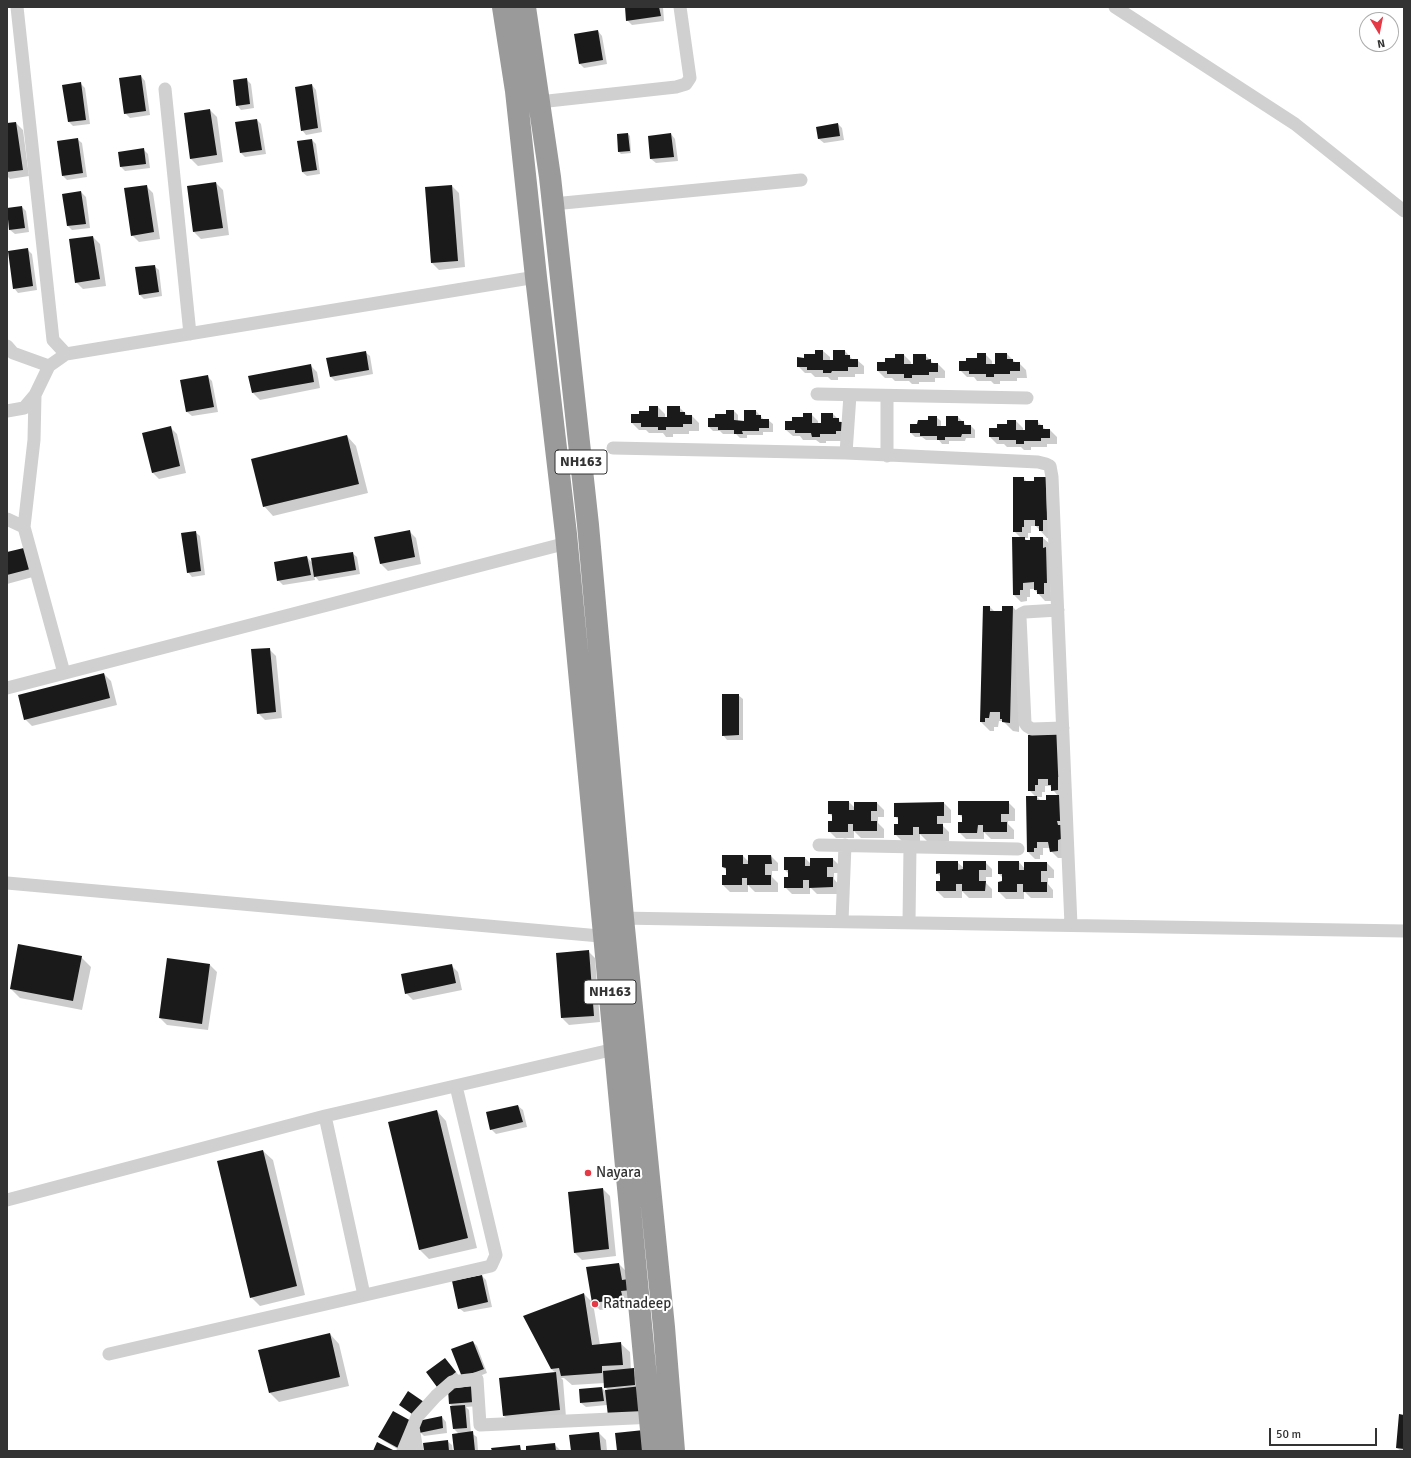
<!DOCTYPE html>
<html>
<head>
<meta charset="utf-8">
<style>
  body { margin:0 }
  #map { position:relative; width:1411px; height:1458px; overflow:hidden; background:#fff; font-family:Signika,sans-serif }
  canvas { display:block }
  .frame { position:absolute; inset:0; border:8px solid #333; pointer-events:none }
  .north { position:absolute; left:1359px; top:12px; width:40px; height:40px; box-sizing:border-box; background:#fff; border:1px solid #adadad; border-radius:50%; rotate:170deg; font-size:11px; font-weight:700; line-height:16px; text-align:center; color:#333 }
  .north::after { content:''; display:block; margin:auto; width:14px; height:18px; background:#e63946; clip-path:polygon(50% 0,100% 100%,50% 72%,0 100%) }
  .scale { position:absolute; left:1269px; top:1428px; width:108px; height:18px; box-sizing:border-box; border:2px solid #333; border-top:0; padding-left:5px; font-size:12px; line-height:14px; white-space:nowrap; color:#333; -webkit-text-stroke:3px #fff; paint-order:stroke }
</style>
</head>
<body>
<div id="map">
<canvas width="1411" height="1458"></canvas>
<div class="frame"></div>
<div class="north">N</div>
<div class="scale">50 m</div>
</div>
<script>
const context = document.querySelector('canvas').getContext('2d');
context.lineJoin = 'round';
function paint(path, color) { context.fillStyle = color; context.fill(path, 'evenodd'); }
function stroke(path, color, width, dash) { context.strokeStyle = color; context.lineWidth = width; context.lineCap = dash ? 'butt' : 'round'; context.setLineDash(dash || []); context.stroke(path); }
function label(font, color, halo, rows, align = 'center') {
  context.font = font + ' Signika,sans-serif'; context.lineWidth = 4; context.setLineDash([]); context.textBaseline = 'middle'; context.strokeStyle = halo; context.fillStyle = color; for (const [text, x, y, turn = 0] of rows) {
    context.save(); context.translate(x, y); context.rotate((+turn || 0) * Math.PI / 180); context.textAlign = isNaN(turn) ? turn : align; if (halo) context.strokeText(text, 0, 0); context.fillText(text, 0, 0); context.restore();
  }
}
const shadow = new Path2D(`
  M626,7H663L664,21L632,25L627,20Z
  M598,31L602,36L607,64L584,68L580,64Z
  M141,76L145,81L150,115L130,118L125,113Z
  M246,79L251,84L254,108L241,110L237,105Z
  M80,83L85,88L90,124L73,126L69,122Z
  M312,85L316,90L322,132L306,135L302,130Z
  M210,110L217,117L223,162L198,166L191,159L185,113Z
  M257,120L261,124L266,154L245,157L241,153Z
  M16,123L23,130L29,176L10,179L7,176V124Z
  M838,124L842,128L844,140L824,143L819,139L817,127Z
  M628,134L630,136L631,153L621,154L619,152L618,135Z
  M671,134L675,139L678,161L656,163L651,159L649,137Z
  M77,139L82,143L87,177L67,180L63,176Z
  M312,140L316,144L320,174L307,176L302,172Z
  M143,149L148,154L150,168L125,171L121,167L119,153Z
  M216,183L223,190L229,235L201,239L194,232Z
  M146,186L153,193L160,239L139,242L132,235Z
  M452,186L459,193L465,267L439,270L432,263Z
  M81,192L86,197L90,228L72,230L68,226Z
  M22,207L26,211L29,232L15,234L10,230Z
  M93,237L100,244L106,286L83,289L76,282Z
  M27,249L32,254L37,290L18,293L14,288Z
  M154,266L159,270L162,296L144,299L139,294Z
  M816,351H823L830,357V361H834L845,351L853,360H857L864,366V374H855V377H838V380H831L828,377H815L811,373H805L798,366L805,359L816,355Z
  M365,352L370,356L373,374L335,381L331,377L328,359Z
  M985,354L992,361V365H996L1007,354L1016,363H1019L1026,370L1027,378H1017V381H1000V384H994L991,381H977L974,377H967L960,370Z
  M904,355L911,362V365H914L925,355L934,364H938L945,371V378H935V382H919V384H912L909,381H895L892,378H885L878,371L886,363L896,359Z
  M310,365L317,372L320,388L260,400L253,393Z
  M207,376L212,381L218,412L192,416L187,412L181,381Z
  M658,407L665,414V418H668L679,407L688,416H692L699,423V431H689V434H673V437H666L663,433H649L646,430H639L632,423L640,415L650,411Z
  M734,411L738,415V421L745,422L756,411L764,420H768L773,424V432H763V435H747V438H740L736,434H723L720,431H713L709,427L716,419L727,415Z
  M811,414L818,421V424H822L833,414L842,423L843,441H826V443H820L816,440H803L800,436H793L786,430L793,422L804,418Z
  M936,417L941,421V427H947L958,417L967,426H971L975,430V438H966L965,441H949V444H942L939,440H926L922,437H915L911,433L918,425L929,421Z
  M1016,421L1023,428V431H1026L1037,421L1046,430H1050L1057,437V444H1047V447H1031V450H1024L1021,447H1007L1004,444H997L990,437L998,429L1008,425Z
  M170,427L177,434L186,473L159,479L152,472Z
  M347,436L356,446L368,493L273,516L264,506Z
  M1023,478L1027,482H1036L1046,478L1050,538H1047L1036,526H1031V533H1028V538H1024L1028,541H1031L1043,538L1050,544L1051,601H1045L1034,589H1030V597H1027V601L1021,602L1014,595L1021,538L1014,531Z
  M409,531L416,538L421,564L388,571L381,564L375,538Z
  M195,532L200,536L205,575L192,577L188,572Z
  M7,553L40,575L7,584Z
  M352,553L357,557L360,574L319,581L314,575L315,580L283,585L278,580L307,557L313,564Z
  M990,607L995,612H1003L1013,607L1022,617L1019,732L1013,731L1003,721H999L998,727H994V731H990L981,722Z
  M269,649L276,656L282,718L265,720L258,713Z
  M104,674L111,681L117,705L32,726L25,719Z
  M738,695L743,699V740H727L723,735Z
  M1060,735L1064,858H1058L1051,851L1050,848H1043V855H1040V859H1035L1028,852L1027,797H1036L1029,790ZM1045,786H1050L1058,796L1047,801H1041L1037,797H1042V792H1045Z
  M849,802L855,808L877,803L884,810V817H878V823L884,829V838H861L854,831V838H836L829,831L833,822V817L829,813Z
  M1008,802L1015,809V821H1008V824L1014,830V839H991L984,832V839H966L959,832L963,823V818L959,814Z
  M944,803L951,810V823H943V826L949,832V841H927L920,834V841H902L895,834L899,825V820L895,816Z
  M723,856H743L749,862L771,856L778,863V871H772V877L778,883V892H755L748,885V892H730L723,885L727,876V871L723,867Z
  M805,858L811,864L833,859L840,866V873H834V879L839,885V894H817L810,887V894H792L785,887L789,878V874L785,870Z
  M957,862L964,868L985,862L992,869V877H986V883L992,889V898H969L962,891V898H944L937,891V882H941V877L937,873Z
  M1019,862L1025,869L1047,863L1054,870V878H1048V884L1053,890V898H1031L1024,891V899H1006L999,892L1003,882V878L999,874Z
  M588,951L595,958L600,1022L569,1025L562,1018L557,954Z
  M81,957L91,967L82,1010L20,998L11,989Z
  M210,965L217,972L208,1030L167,1025L160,1018Z
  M451,965L458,972L462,990L413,1000L406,993Z
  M518,1106L523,1110L527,1127L496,1134L491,1129Z
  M437,1111L446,1121L477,1248L429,1259L420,1250Z
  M263,1151L273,1160L305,1295L260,1306L251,1297Z
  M603,1189L610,1196L616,1256L582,1260L575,1253Z
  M619,1264L626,1271L629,1306L600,1310L593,1303L600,1345L620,1343L630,1352L631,1370H633L638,1374L639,1387L607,1405L586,1407L581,1403L602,1388L605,1391H609L605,1387V1383L572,1385L564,1378H561L563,1380L566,1417L511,1423L504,1416L556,1373L551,1369L584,1294L593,1303L588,1268Z
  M482,1276L486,1280L492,1307L464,1312L459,1308Z
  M330,1334L339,1344L349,1386L279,1402L270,1393Z
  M473,1342L477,1346L487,1373L467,1381Z
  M449,1363L460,1377L442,1391Z
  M472,1387L478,1406L466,1407L469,1410L471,1433L477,1437L478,1451H455L459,1434L454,1429L451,1407H453L450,1404Z
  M393,1413L401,1451L384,1441L379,1437Z
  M1404,1416V1451H1401L1397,1448Z
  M442,1417L446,1422L447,1433L424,1436L420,1432Z
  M599,1433L606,1440L607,1451H572Z
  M447,1441L452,1445L453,1451H425Z
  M554,1444L561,1451H527Z`);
const building = new Path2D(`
  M625,7H659L661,16L626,21Z
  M598,30L603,60L579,64L574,34Z
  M141,75L146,111L124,114L119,78Z
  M247,78L250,104L236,106L233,80Z
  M81,82L86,120L68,122L62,85Z
  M312,84L318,128L301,131L295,87Z
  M210,109L217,155L190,159L184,113Z
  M257,119L262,150L240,153L235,122Z
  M16,122L23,170L7,172V123Z
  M838,123L840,136L818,139L816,127Z
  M628,133L630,151L618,152L617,134Z
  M671,133L674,157L650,159L648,136Z
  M78,138L83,173L62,176L57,141Z
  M312,139L317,170L302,172L297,141Z
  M144,148L146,164L120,167L118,152Z
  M216,182L223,228L193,232L187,186Z
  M147,185L154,232L131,236L124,188Z
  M452,185L458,261L431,263L425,187Z
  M81,191L86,224L67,226L62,194Z
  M22,206L25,228L9,230L7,208Z
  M93,236L100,279L75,283L69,239Z
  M28,248L33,286L13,289L8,251Z
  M155,265L159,292L139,295L135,267Z
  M815,350H823V360H833V350H845V355H850V359H858V367H848V371H832L831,373H823V370H807V367H797V357L804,358V354H815Z
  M366,351L369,370L330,377L326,358Z
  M977,353H986V364H995V353H1007V359H1013V362H1020V371H1010V374H994V377H986V374H969V371H959V361H966V358H977Z
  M895,354H904V364H913V354H926V360L931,359V363H938V372H929V375H912V378H904V374H887V371H877V362H885V358H895Z
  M311,364L314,382L252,393L248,376Z
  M208,375L214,407L186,412L180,380Z
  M649,406H658V417H667V406H680V412H685V415H692V424H683V427H666V430H658V427H641V423H631V414H639V411H649Z
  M726,410H734V420L744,421V410H756V415H761V419H769V428H759V431H742L743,434H734V430H718V427H708V418H715V414H726Z
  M803,413H812V423H821V413H833V418H839V422H846V431H836V434H820V437H812L811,433H795V430H785V421H792V417H803Z
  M928,416H937V426H946V416H958V421H964V425H971V434H962L961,437H945V440H937V436H920V433H910V424H917L918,420H928Z
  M1007,420H1016V430H1025V420H1038V425H1043V429H1050V438H1041V441H1024V444H1016V440H999V437H989V428H997V424H1007Z
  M171,426L180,466L152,473L142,433Z
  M347,435L359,484L263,507L251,459Z
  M1013,477H1024V481H1034V477H1046L1047,520H1043V531H1039V526H1035V520H1024V527H1022V532H1013Z
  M410,530L415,557L380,564L374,537Z
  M196,531L201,571L187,573L181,533Z
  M1012,537H1025V540H1030V537H1043V548L1046,547L1047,583H1044V594H1037V590H1034V582L1023,583V590H1020V595H1013Z
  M28,547L34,568L7,575V552Z
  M353,552L356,570L314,577L311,558Z
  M307,556L311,575L277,581L274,562Z
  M983,606H990V611H1002V606H1013L1010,723L1002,722V719H1000V712H990L989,718H985V722H980Z
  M270,648L276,712L257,714L251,649Z
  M104,673L110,698L24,720L18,695Z
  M722,694H739V735L722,736Z
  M1060,734V777H1058V790L1051,791V785H1048V779H1038V785H1035V791H1028V735Z
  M1046,795H1060L1061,821H1057L1058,825H1061V839L1058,840V851L1050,852L1048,842H1037V848H1034V852H1027L1026,796H1037V800H1046Z
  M828,801H849V810H854V802H877V811H871V821H877V831H853V824H848V832H828V821H832V814H828Z
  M958,801H1009V814H1001V822H1007V832H983V825H978L977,833H958V822H962V815H958Z
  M944,802V816H937V824H943V834H919V827H913V835H894V824H898V817H894V803Z
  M722,855H743V864H748V855H771L772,864H765V875H771V885H747V878H742V885H722V875H726V868L722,867Z
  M784,857H805V866H810V858H833V867H827V877H833V887L809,888V880H803V888H784V877H788V870H784Z
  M936,861H958V870L963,869V861H986V870H979V881H986L985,891H962V884H956V891H936V881H940V873L936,874Z
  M998,861H1019V870H1024V862H1047V871H1041V882H1047V892H1023V884H1017V892H998V882L1002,881V874H998Z
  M18,944L82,956L73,1001L10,989Z
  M589,950L594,1016L561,1018L556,953Z
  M167,958L210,964L202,1024L159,1018Z
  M452,964L456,983L405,994L401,974Z
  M518,1105L523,1122L490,1130L486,1112Z
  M437,1110L468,1238L419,1250L388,1122Z
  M263,1150L297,1286L250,1298L217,1161Z
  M603,1188L609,1249L574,1253L568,1192Z
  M619,1263L622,1280L629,1279L631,1290L621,1291L623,1299L592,1303L586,1267Z
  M482,1275L488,1302L458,1309L452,1281Z
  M584,1293L592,1345L621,1342L623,1365L602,1366V1373L561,1376L559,1368L551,1369L523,1316Z
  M330,1333L340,1377L269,1393L258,1350Z
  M473,1341L484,1369L462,1377L451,1349Z
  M445,1358L456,1372L437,1387L426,1372Z
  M634,1368L635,1385L604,1388L603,1371Z
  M556,1372L560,1410L503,1416L499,1378Z
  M472,1386L474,1402L449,1404L448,1389Z
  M642,1386L645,1412L608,1416L605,1390Z
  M602,1387L604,1401L580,1403L579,1389Z
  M408,1391L424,1402L415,1416L399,1405Z
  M465,1405L467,1428L453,1429L450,1406Z
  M393,1411L413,1422L398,1448L378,1437Z
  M1399,1414L1404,1415V1449L1396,1448Z
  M442,1416L443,1428L419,1433L418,1421Z
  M644,1430L646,1451H617L615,1433Z
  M473,1431L475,1451H454L452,1434Z
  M599,1432L601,1451H571L569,1435Z
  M448,1440L449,1451H424L423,1443Z
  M377,1442L395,1451H373Z
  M555,1443L556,1451H526V1446Z
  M520,1445L521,1451H492L491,1448Z`);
const street = new Path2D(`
  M17,7L53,340L66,354
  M1115,7L1295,124L1404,211
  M165,89L190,334
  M539,102L676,87L686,84L690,78L680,7
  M553,204L801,180
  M7,346L13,353L49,366
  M817,394L1027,398
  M35,395L34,440L24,527L64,673
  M7,411L24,408L35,395L49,366L66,354L536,277
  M613,448L846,453L1038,462L1046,464L1050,466L1052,477L1071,925
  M846,453L850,395
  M887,456V396
  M7,519L24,527
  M1058,610L1025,612L1021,614L1020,617L1025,723L1027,726L1032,729L1063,728
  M7,688L567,543
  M819,845L1018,849
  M7,883L611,937
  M618,918L1404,931
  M842,921L845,845
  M909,922L910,847
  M325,1116L364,1295
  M7,1200L325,1116L615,1049
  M109,1354L491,1266L496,1255L456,1086
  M413,1427L417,1417L436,1396L452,1382L477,1379L480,1425L655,1417
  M403,1451L413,1427L417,1451`);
const highway = new Path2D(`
  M503,7L516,91L536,277L566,534L653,1451
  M525,7L550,177L588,525L623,918L664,1327L674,1451`);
const markers = [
  [588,1173,4,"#e63946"],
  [595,1304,4,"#e63946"]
];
const shields = [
  [581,462,52],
  [610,992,52]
];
const shieldNames = [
  ["NH163",581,462],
  ["NH163",610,992]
];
const poiNames = [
  ["Nayara",596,1173],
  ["Ratnadeep",603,1304]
];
paint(shadow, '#0003');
paint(building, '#1a1a1a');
stroke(street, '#d0d0d0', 13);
stroke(highway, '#9a9a9a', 22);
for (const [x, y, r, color] of markers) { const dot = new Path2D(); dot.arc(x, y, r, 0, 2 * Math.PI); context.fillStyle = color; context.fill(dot); stroke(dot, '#fff', 1.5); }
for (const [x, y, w] of shields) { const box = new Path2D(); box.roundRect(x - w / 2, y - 12, w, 24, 3); context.fillStyle = '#fff'; context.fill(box); stroke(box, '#333', 1); }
label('bold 14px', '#333', null, shieldNames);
label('15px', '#333', '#fff', poiNames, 'left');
</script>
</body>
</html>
